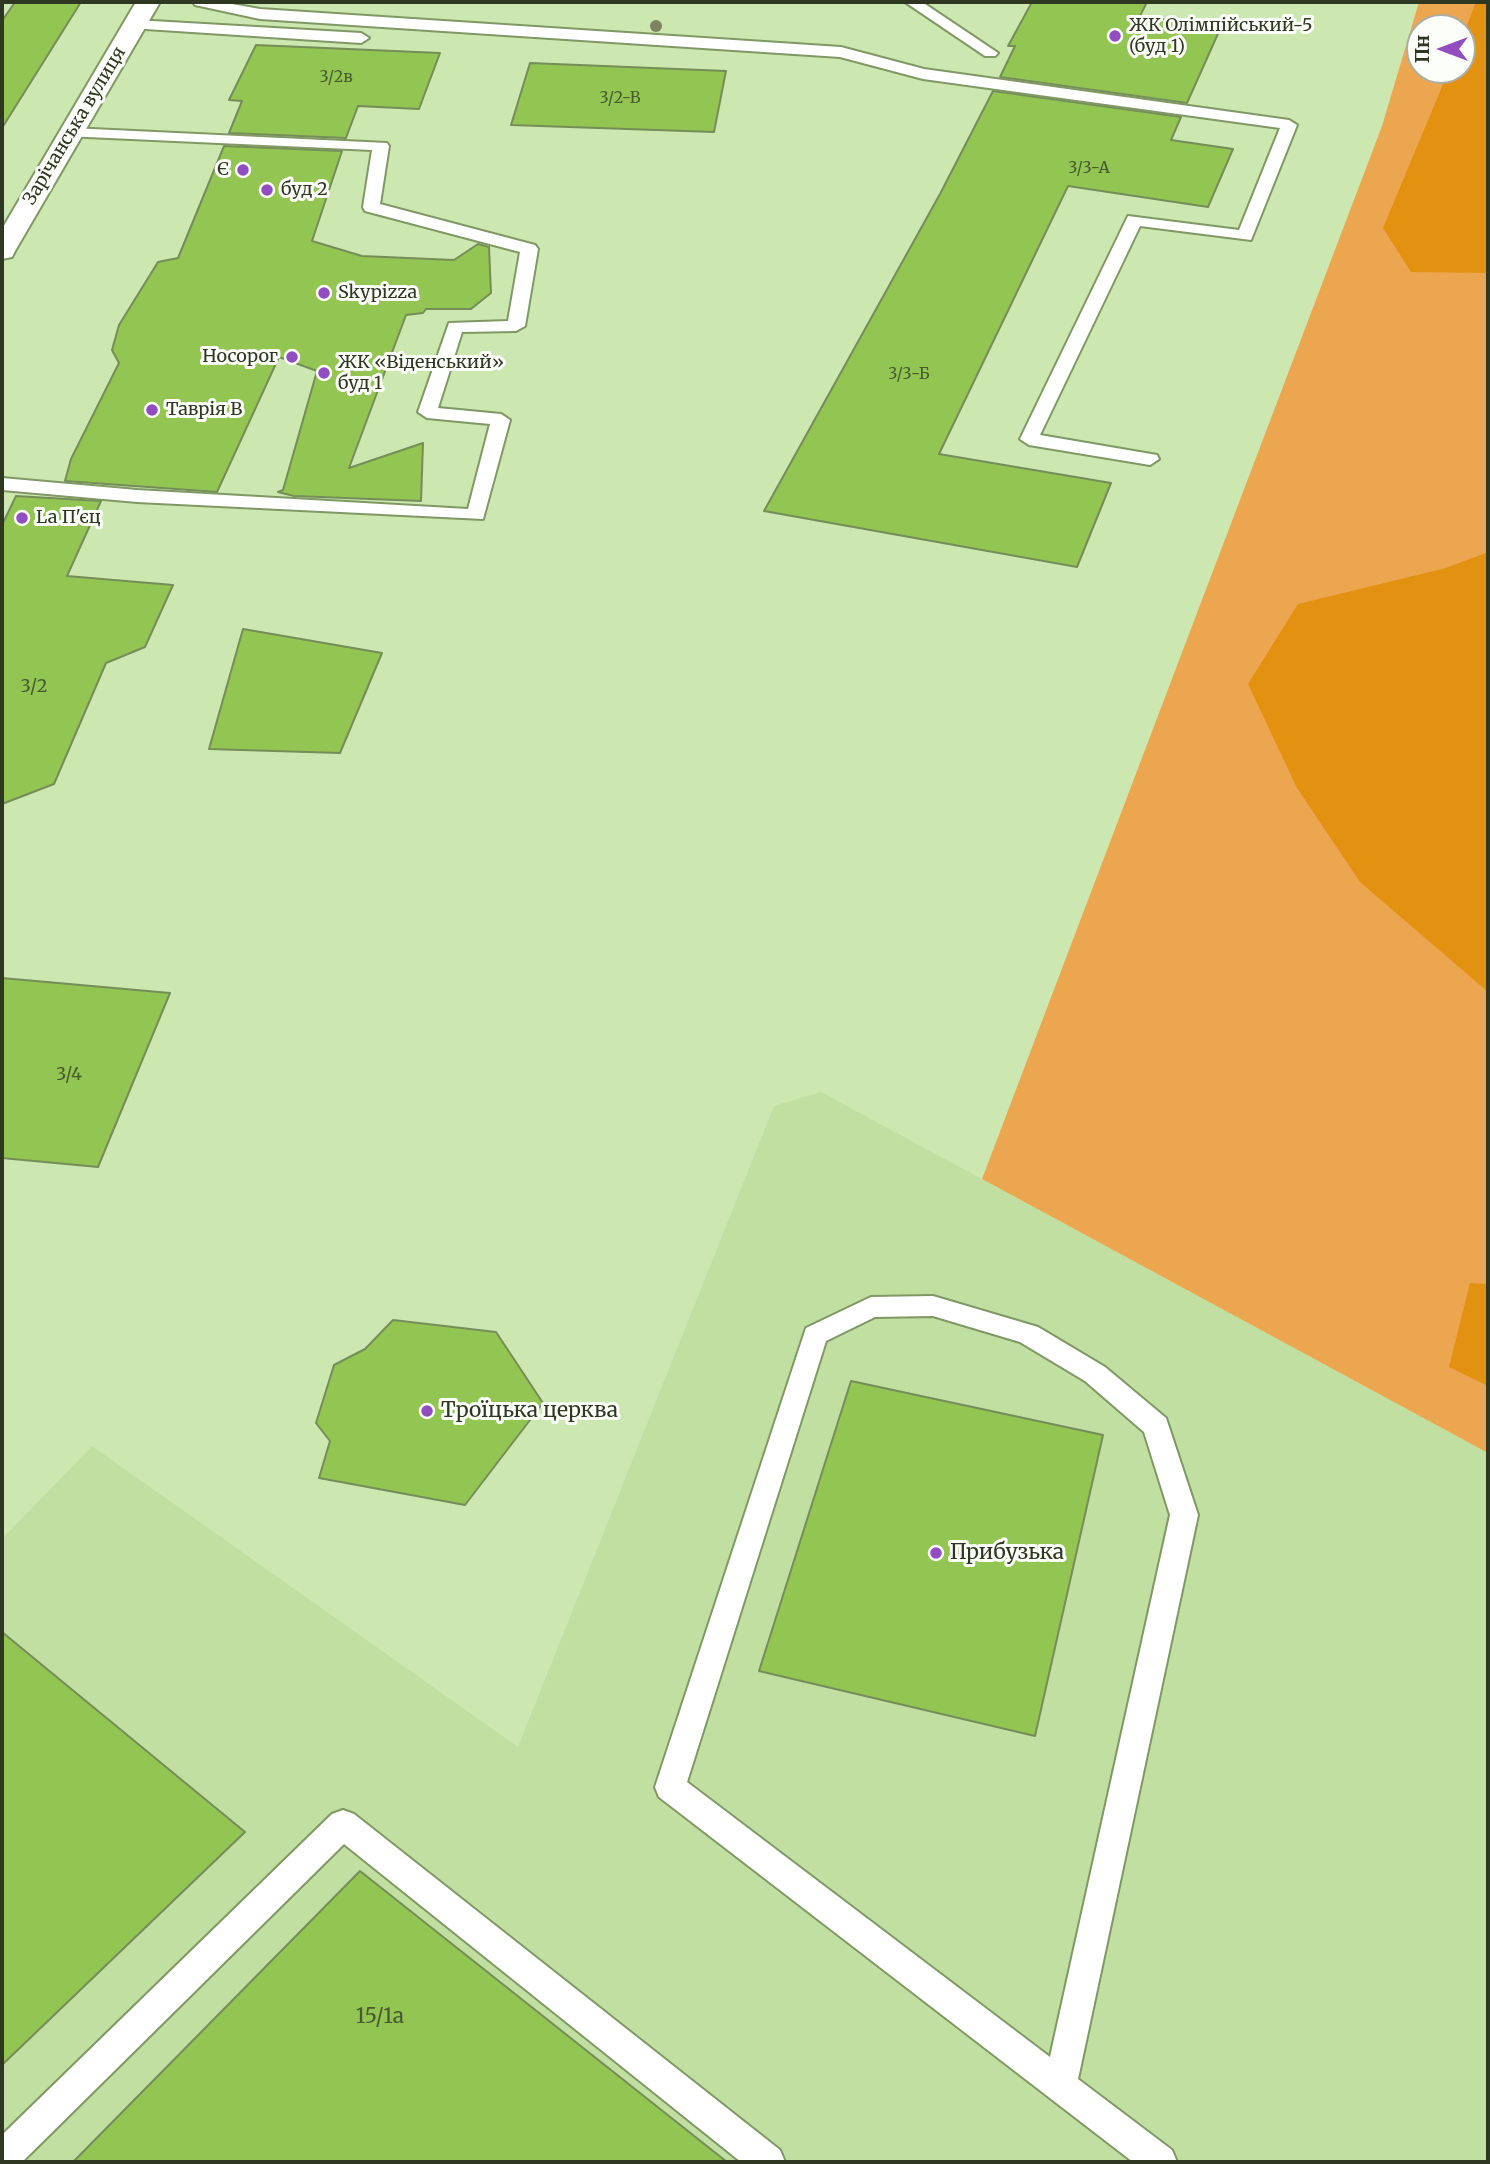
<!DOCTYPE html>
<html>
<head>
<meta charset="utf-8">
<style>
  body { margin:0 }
  #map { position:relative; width:1490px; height:2164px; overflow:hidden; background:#cce8b0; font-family:Merriweather,serif }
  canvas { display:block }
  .frame { position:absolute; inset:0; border:4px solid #2d3721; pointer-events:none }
  .north { position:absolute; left:1406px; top:14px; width:70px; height:70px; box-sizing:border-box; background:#fcfff9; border:2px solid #a9afa3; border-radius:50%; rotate:270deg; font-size:19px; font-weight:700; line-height:28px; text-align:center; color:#2d3721 }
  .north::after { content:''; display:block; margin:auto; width:24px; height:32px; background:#924dc1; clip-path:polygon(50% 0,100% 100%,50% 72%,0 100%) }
</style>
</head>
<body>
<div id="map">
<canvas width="1490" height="2164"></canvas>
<div class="frame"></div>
<div class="north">Пн</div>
</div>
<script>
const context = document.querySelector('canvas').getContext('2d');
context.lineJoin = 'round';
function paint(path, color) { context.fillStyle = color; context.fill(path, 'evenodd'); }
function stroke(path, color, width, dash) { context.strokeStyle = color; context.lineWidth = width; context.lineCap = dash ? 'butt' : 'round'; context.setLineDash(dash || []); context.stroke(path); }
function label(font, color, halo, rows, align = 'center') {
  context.font = font + ' Merriweather,serif'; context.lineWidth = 6; context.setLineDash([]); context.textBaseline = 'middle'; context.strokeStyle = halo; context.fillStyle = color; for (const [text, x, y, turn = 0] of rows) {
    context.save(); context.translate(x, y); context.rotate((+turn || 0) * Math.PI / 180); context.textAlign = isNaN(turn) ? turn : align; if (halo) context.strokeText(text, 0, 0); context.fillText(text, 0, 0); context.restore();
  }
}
const built = new Path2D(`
  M821,1092L1488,1453V2162H2V1539L92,1446L518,1747L774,1106Z`);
const green = new Path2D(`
  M1419,2H1488V1453L982,1179L1382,126ZM1420,28H1462V70H1420Z`);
const forest = new Path2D(`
  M1476,2H1488V273L1411,272L1383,228L1449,70H1462V38Z
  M1488,552V992L1360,882L1297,788L1248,684L1298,604L1446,568Z
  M1470,1283L1488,1284V1386L1449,1367Z`);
const building = new Path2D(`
  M15,2H81L2,128V21Z
  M1032,2H1147L1140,16L1221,27L1187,103L1000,77L1015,46H1008Z
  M256,45L440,53L419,109L358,106L346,138L229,133L242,101L229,100Z
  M530,63L726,71L714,132L511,125Z
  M993,91L1181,117L1171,140L1233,149L1208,207L1068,186L939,454L1111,483L1077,567L764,511L940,194Z
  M224,146L342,151L312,241L362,256L454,260L478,244L489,247L491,293L471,309H426L423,313L406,315L349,468L423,443L421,501L294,496L278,492L283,490L317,371L279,357L217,492L65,481L71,459L119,363L112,350L119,325L158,262L178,258Z
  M16,496L101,501L67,576L173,585L145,647L106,663L54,784L2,804V525Z
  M243,629L382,653L340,753L209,749Z
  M2,978L170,993L98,1167L2,1158Z
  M393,1320L496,1332L543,1403L465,1505L319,1478L330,1441L316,1423L334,1365L365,1349Z
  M851,1381L1103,1435L1035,1736L759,1671Z
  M2,1632L245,1832L2,2065Z
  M360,1871L727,2162H73Z`);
const service = new Path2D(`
  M193,2H221L260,9L841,47L924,69L1289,120L1297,125L1251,240L1140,226L1040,435L1157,455L1159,459L1150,465L1029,445L1020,439L1128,216L1239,230L1280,128L923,79L840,57L260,19L195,5Z
  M905,2H922L998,53L995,56H985Z
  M135,20L361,33L369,38L361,43L130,28L127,25Z
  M71,128L387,143L389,146L380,204L535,245L538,249L525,326L516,331L462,332L438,408L501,414L510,420L483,519L137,502L2,490V478L137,490L468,509L490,424L427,418L418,412L449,323L508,321L520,252L365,211L363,207L372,150L65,136L63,133Z
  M933,1296L1038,1327L1105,1367L1166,1418L1198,1515L1078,2079L1172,2150L1177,2162H1133L659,1797L655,1787L806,1328L871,1297ZM933,1316L1020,1342L1085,1381L1144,1432L1170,1515L1050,2057L687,1782L826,1341L875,1317Z
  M343,1810L354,1814L780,2150L785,2162H741L344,1844L22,2162H2V2135L332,1814Z`);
const tertiary = new Path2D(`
  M136,2H160L15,251L12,257L2,259V229Z`);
const trees = [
  [656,26]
];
const markers = [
  [1115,36,7,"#924dc1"],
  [243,170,7,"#924dc1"],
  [267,190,7,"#924dc1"],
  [324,293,7,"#924dc1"],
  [292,357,7,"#924dc1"],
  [324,373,7,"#924dc1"],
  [152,410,7,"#924dc1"],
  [22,518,7,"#924dc1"],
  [427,1411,7,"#924dc1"],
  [936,1553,7,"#924dc1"]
];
const farNumbernames = [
  ["3/2в",336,77],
  ["3/2-В",620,98],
  ["3/3-А",1089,168],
  ["3/3-Б",909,374]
];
const farPoinames = [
  ["ЖК Олімпійський-5",1129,26],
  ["(буд 1)",1129,47],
  ["Є",229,170,"right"],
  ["буд 2",281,190],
  ["Skypizza",338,293],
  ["Носорог",278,357,"right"],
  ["ЖК «Віденський»",338,363],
  ["буд 1",338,384],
  ["Таврія В",166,410],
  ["La П'єц",36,518]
];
const farStreetnames = [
  ["Зарічанська вулиця",75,126,-59]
];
const numberNames = [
  ["3/2",34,687],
  ["3/4",69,1075]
];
const poiNames = [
  ["Троїцька церква",441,1411],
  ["Прибузька",950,1553]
];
const nearNumbernames = [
  ["15/1а",380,2017]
];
paint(built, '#c0dfa0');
paint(green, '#eca650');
paint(forest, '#e29111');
paint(building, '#93c552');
stroke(building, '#748d59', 2);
stroke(service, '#7f9864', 4);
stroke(tertiary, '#7f9864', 4);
paint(service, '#fff');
paint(tertiary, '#fff');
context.fillStyle = '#7e825f';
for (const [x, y] of trees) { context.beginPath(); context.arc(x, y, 6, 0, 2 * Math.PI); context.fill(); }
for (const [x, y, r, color] of markers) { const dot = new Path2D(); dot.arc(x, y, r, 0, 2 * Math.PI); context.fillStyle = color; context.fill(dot); stroke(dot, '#fcfff9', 2.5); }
label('16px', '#465a2d', null, farNumbernames);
label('18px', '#2d3721', '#fcfff9', farPoinames, 'left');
label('18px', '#2d3721', '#fcfff9', farStreetnames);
label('18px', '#465a2d', null, numberNames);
label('21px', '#2d3721', '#fcfff9', poiNames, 'left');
label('21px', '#465a2d', null, nearNumbernames);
</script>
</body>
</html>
